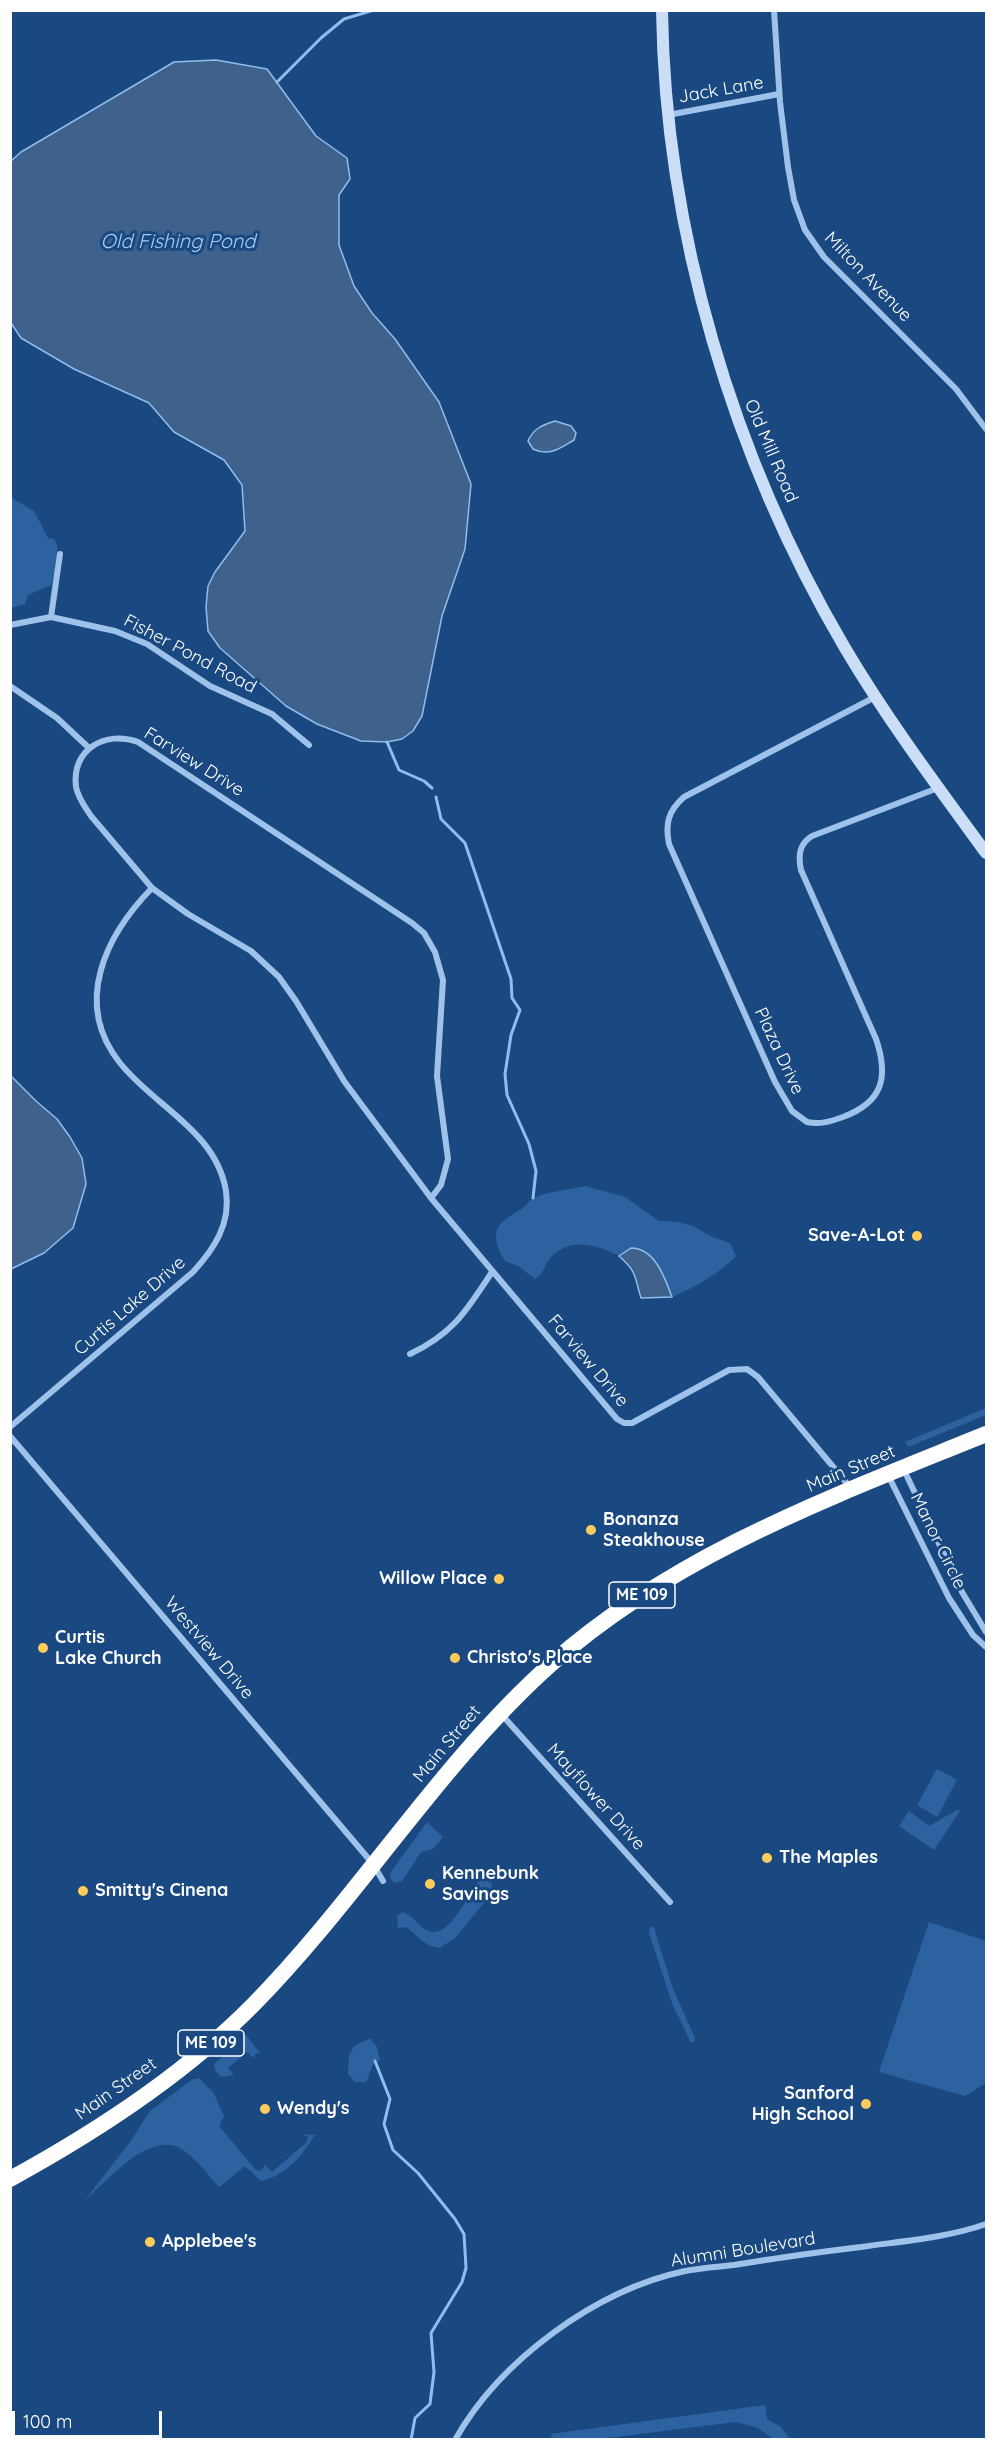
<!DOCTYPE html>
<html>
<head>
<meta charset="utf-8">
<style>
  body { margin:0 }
  #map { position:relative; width:997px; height:2450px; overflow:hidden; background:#1a4982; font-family:Quicksand,sans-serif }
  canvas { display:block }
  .frame { position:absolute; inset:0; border:12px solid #fff; pointer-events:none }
  .scale { position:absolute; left:12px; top:2411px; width:150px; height:27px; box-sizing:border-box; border:3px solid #fff; border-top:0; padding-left:8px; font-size:18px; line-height:21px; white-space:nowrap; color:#fff; -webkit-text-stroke:4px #1a4982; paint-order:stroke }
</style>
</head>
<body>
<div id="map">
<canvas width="997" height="2450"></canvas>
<div class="frame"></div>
<div class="scale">100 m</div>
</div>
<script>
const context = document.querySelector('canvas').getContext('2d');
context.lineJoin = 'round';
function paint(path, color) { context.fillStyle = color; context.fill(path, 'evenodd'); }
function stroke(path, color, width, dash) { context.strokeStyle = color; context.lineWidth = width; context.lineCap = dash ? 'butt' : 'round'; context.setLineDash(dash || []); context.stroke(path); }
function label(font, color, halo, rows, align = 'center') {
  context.font = font + ' Quicksand,sans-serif'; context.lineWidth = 6; context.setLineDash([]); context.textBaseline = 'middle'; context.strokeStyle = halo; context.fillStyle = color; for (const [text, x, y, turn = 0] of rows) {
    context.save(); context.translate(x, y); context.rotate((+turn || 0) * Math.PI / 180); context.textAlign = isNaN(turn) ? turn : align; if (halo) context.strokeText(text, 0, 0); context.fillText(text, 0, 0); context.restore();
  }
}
const green = new Path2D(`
  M10,497L34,511L48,538L54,539C62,552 57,572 51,585L28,595L25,604L11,608Z
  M585,1186L625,1197L659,1221L679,1222L693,1226L712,1237L730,1243L736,1256C719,1274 695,1287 672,1297L657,1262L631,1248L619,1256C598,1245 572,1237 552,1256C544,1264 545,1273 535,1279L518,1266L505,1261C490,1234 493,1225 520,1210C526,1207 529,1200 534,1198C548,1191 569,1190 585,1186Z
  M986,1408V1415L908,1447L905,1442Z
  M937,1769L957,1780L937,1817L917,1805Z
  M957,1810L960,1811L934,1850L899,1826L909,1811L929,1826Z
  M427,1822L443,1837L433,1849L421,1852L402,1881L395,1883L390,1878V1873Z
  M477,1870L492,1884L491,1894L456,1937L440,1948L431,1946L422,1941L407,1927L398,1928L397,1916L402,1912C410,1914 415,1921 421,1926C441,1945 457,1914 467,1900L472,1901L473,1895H477Z
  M929,1922L986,1941V2083L965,2096L879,2072Z
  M650,1926L654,1928L673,1989L695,2038L694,2043L690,2041L672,2003L649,1933Z
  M246,2035L260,2053H256L254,2058L247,2052L228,2068L234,2075L221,2077L215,2070L214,2064Z
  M370,2038L377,2047L380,2060C370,2063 371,2074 366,2082H355L348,2074L349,2055L354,2046Z
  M199,2078L213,2092L224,2116L219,2126L256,2170L261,2171L265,2165L272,2172L307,2142L308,2137L302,2134L315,2135C302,2156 285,2176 261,2181L245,2166L219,2187C208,2175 197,2159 183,2150C151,2128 108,2180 85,2200L130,2142L150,2111L193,2079Z
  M765,2405L767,2419L781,2427L790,2439H773L758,2428L736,2422L600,2439H552L551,2434Z`);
const water = new Path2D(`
  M216,60L267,69L316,136L347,158L350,179L339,195V245L354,286L372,313L395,339L439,402L471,484L465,549L442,616L422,716L413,731L402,739L387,742L361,741L317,724L286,706L220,648L208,631L206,607L208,586L215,572L245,531L242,485L224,460L174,432L149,403L74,369L21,338L11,323V161L21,152L174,62Z
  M555,421L571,426L576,433L574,440C560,448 550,457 533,449L528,441C533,429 542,425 555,421Z
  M10,1075L36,1101L57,1119L70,1137L82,1158L86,1184L73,1228L44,1253L11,1269Z
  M631,1248C655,1248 665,1278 672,1297L641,1298C634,1276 638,1273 619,1256Z`);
const stream = new Path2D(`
  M277,82L321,38L344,19L374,10
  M387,742L399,770L424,781L432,788
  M436,797L441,819L465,843L511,979L512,998L520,1010L511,1035L505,1074L507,1095L529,1144L536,1171L533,1198
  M375,2061L390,2099L384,2124L393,2150L418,2173L455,2219L464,2234L466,2268L462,2282L431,2333L434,2372L430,2404L415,2418L411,2440`);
const street = new Path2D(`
  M774,10L780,102L788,167L794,200L805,230L824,257L956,389L986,429
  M668,115L779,94
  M51,617L60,554
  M10,625L51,617L115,631L147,644L210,686L272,714L309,745
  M10,686L57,718L88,747
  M875,697L684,797C668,811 665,824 669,844L775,1082L792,1111L807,1122C820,1125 832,1121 843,1117C883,1102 889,1077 876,1039L801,870C798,856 799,844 812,836L938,788
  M431,1198L441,1185L448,1159L437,1076L443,980L435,952L424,933L412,923L138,742C106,730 71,749 76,787C78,798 85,807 91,816L152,888L188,914L251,951L279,977L296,1001L344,1081L431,1198L617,1419L624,1423H632L729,1370L747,1369L758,1377L850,1487
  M410,1354C454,1333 466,1311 492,1272
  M10,1427L193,1272C214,1249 231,1224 226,1191C216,1131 155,1107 120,1063C72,1003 106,935 152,888
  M10,1436L373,1864L383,1881
  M904,1470L962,1592L986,1632
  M888,1475L949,1598L973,1635L986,1647
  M502,1715L670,1902
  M455,2440C500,2360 596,2290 685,2271C701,2268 718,2267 734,2265C777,2258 819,2252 861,2247C903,2241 946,2238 986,2224`);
const secondary = new Path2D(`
  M662,10C665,231 733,458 845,648C887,719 937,786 986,853`);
const highway = new Path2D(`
  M10,2179C96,2132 185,2074 254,2004C360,1896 438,1765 551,1664C676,1553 834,1496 986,1434`);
const markers = [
  [917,1236,6,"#fdcc5a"],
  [591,1530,6,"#fdcc5a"],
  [499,1579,6,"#fdcc5a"],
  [43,1648,6,"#fdcc5a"],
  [455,1658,6,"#fdcc5a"],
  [767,1858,6,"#fdcc5a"],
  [430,1884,6,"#fdcc5a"],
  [83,1891,6,"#fdcc5a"],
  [866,2104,6,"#fdcc5a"],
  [265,2109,6,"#fdcc5a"],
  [150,2242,6,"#fdcc5a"]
];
const shields = [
  [642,1595,66],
  [211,2043,66]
];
const shieldNames = [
  ["ME 109",642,1595],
  ["ME 109",211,2043]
];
const streetNames = [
  ["Jack Lane",721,90,-10],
  ["Milton Avenue",868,277,46],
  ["Old Mill Road",771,451,67],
  ["Fisher Pond Road",190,654,28],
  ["Farview Drive",194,762,32],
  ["Plaza Drive",779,1051,65],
  ["Curtis Lake Drive",130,1306,-41],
  ["Farview Drive",588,1361,50],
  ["Main Street",851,1469,-23],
  ["Manor Circle",938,1541,64],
  ["Westview Drive",209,1648,50],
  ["Main Street",447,1744,-50],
  ["Mayflower Drive",596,1797,48],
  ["Main Street",116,2089,-35],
  ["Alumni Boulevard",743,2250,-9]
];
const poiNames = [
  ["Save-A-Lot",905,1236,"right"],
  ["Bonanza",603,1520],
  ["Steakhouse",603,1541],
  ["Willow Place",487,1579,"right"],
  ["Curtis",55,1638],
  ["Lake Church",55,1659],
  ["Christo's Place",467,1658],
  ["The Maples",779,1858],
  ["Kennebunk",442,1874],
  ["Savings",442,1895],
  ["Smitty's Cinena",95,1891],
  ["Sanford",854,2094,"right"],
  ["High School",854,2115,"right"],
  ["Wendy's",277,2109],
  ["Applebee's",162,2242]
];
const waterNames = [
  ["Old Fishing Pond",178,242]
];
paint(green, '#2d62a1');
paint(water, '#3f628c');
stroke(water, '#91bded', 1.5);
stroke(stream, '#91bded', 3);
stroke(street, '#9fc2eb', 6);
stroke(secondary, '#cadef8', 12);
stroke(highway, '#fff', 16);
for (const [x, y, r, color] of markers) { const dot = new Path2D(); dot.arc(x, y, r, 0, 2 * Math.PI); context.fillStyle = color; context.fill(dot); stroke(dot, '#1a4982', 2); }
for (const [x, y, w] of shields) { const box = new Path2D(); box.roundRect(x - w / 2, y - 13, w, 26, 4.5); context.fillStyle = '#1a4982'; context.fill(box); stroke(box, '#fff', 1.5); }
label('bold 16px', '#fff', null, shieldNames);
label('18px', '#fff', '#1a4982', streetNames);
label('bold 18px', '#fff', '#1a4982', poiNames, 'left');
label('italic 20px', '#aaccf2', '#1a4982', waterNames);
</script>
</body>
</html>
